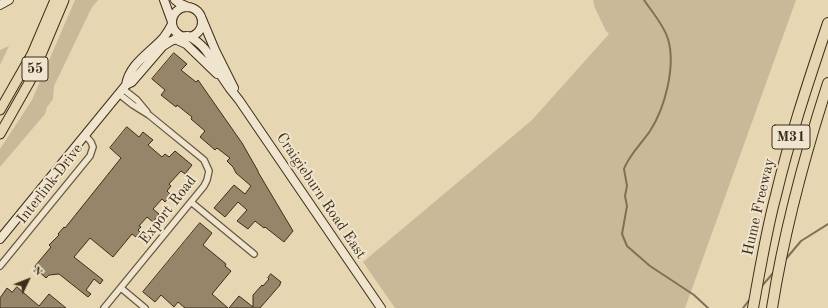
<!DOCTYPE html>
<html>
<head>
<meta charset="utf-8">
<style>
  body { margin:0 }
  #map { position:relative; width:828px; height:308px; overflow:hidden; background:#e6d6b2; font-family:"Old Standard TT",serif }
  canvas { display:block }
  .north { position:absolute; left:8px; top:260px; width:40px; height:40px; -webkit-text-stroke:3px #efe4cd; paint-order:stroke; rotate:47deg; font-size:11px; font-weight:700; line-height:16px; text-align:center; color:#3f2d1a }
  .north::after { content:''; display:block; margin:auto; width:14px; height:18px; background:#3f2d1a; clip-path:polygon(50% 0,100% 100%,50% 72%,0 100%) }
</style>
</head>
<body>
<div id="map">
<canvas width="828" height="308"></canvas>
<div class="north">N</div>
</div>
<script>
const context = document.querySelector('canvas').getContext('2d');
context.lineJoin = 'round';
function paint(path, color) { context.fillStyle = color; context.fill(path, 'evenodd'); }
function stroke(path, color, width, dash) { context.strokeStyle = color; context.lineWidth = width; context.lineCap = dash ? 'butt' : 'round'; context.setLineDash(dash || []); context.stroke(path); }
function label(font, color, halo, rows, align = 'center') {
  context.font = font + ' "Old Standard TT",serif'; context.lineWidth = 4; context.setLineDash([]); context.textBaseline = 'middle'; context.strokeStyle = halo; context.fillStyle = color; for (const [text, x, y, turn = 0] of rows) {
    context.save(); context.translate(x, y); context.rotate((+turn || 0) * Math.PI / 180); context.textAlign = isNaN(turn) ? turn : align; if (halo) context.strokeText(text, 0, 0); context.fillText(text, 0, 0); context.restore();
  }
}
const green = new Path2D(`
  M75,0H98L91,9L54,86L53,99L47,107L45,114L0,167V149L32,100Z
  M593,0H796L685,308H395L363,262L532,120L609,34L606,31L595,8Z
  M9,46L0,65V50Z`);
const stream = new Path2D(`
  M644,0C652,12 664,25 668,39C676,66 665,108 650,131C642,143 629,155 624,169L627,186L625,196L627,206L622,234L627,246L650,266L694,295L708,308
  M785,260L801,241L828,224
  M761,287L774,272
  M743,308L750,299`);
const building = new Path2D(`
  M174,53L187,64L181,70L196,82L198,80L242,143L258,171V172L293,231L284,242L265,227L264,228L255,221L248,229L237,221L247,210L238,202L225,217L214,208L234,185L245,194L251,186L236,173L233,167L227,161L230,158L217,148L215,150L200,137L205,131L191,119L192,117L177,105L176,107L161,95L165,90L152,79Z
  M127,127L139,137L143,132L153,140L148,145L162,157L165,154L169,157L175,151L192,165L185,174L181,171L169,184L171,186L167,191L171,195L165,202L162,199L153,209L159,214L153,222L147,217L139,226L141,227L138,230L140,232L136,237L132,234L113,257L90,238L74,257L103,280L100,284L94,279L86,290L91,294L88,297L59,274L49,275L46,278L36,269L35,266L51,247L49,245L59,235L58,234L64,227L65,228L121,158L110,148Z
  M200,223L212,233L203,245L226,264L225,266L231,271L212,294L228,308H185L178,302L174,307L161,295L155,302L143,292Z
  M271,274L281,282L280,284V285L260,308H229L239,296L253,307V295L262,285L263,286L269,279L268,278Z
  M17,287L39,306L49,294L66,308H0V298L7,288L12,292Z`);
const minor = new Path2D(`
  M123,89L137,100L147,112
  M191,202L254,254
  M0,266L90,156L93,147L91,142L85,135
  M121,288L145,308
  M104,308L204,186L207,180L209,171L204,160L198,155L149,115L133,105L119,94`);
const secondary = new Path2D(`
  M164,0L172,22
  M175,0L179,3L188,7
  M0,5L9,0
  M172 22a15 15 0 1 1 30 0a15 15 0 1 1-30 0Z
  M202,19L215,50L234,88
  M188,36C208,46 211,60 222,77C227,85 233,93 239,100L381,308
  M175,39L186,44L217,74
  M126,85C129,64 151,52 164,37C167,33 170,28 172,24
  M0,239L126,85L132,82L163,46L171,41L186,36`);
const trunk = new Path2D(`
  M0,110L32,54L55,0
  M0,134L30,81L64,0`);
const motorway = new Path2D(`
  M753,308C760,270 766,232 776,195C790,136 809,80 828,23
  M772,308C784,232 804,157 828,83`);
const shields = [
  [35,69,26],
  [791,137,38]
];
const shieldNames = [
  ["55",35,69],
  ["M31",791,137]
];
const streetNames = [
  ["Interlink Drive",50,184,-52],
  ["Craigieburn Road East",321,196,56],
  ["Hume Freeway",759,207,-77],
  ["Export Road",168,210,-52]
];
paint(green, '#cab998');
stroke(stream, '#817056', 2);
paint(building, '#968569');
stroke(building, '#3f2d1a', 1);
stroke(minor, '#695740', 8);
stroke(secondary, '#3f2d1a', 10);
stroke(trunk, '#3f2d1a', 11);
stroke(motorway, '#3f2d1a', 12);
stroke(minor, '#efe4cd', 5.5);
stroke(secondary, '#efe4cd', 8);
stroke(trunk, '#e6d6b2', 9);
stroke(motorway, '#e6d6b2', 10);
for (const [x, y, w] of shields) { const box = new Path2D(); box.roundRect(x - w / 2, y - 12, w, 24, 3); context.fillStyle = '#efe4cd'; context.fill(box); stroke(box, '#3f2d1a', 1); }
label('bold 14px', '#3f2d1a', null, shieldNames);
label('15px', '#3f2d1a', '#efe4cd', streetNames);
</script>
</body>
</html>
